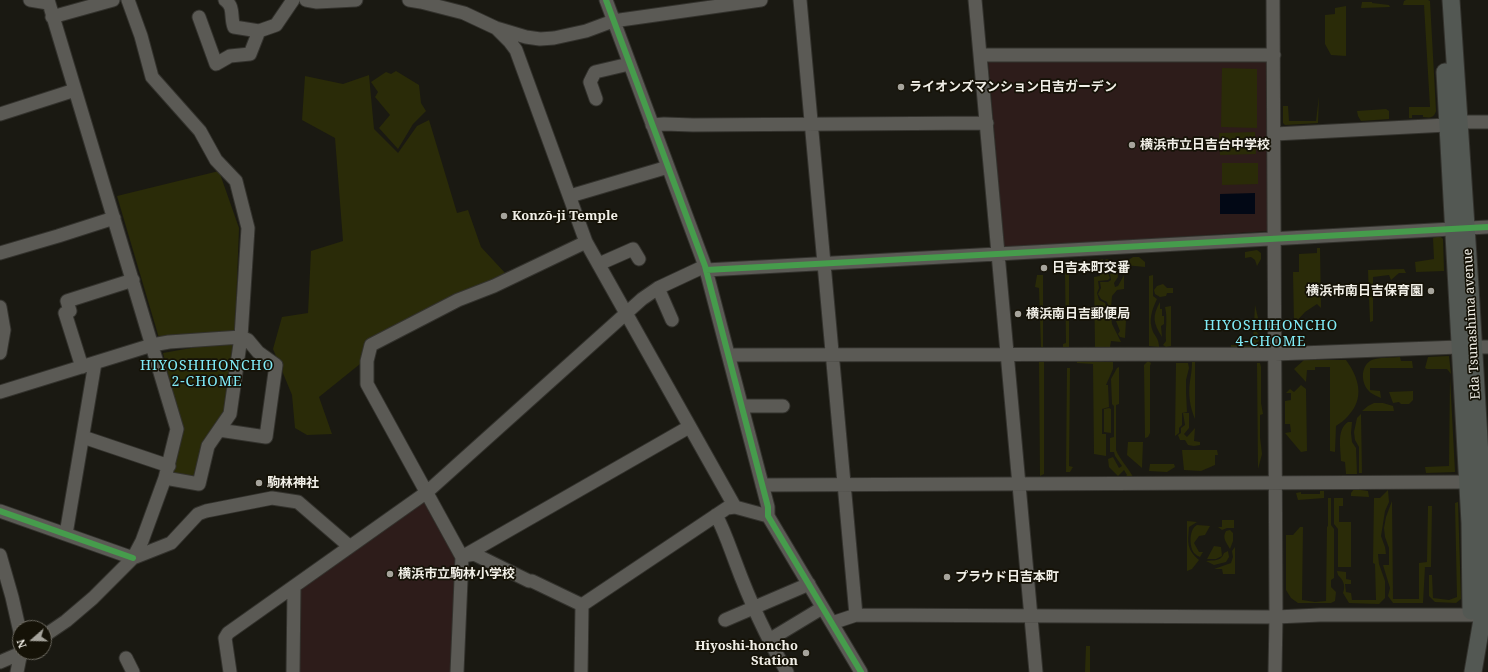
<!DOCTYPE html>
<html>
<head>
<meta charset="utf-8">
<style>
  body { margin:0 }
  #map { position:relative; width:1488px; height:672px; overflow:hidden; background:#1a1912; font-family:"Noto Serif",serif }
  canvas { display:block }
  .north { position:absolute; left:12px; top:620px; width:40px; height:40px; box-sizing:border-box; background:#151207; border:1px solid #6d6a61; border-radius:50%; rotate:250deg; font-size:11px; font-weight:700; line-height:16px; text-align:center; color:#f1efe7 }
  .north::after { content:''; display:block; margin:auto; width:14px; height:18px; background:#a6a49c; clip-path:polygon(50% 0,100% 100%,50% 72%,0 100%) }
</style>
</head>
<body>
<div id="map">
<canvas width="1488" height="672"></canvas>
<div class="north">N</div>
</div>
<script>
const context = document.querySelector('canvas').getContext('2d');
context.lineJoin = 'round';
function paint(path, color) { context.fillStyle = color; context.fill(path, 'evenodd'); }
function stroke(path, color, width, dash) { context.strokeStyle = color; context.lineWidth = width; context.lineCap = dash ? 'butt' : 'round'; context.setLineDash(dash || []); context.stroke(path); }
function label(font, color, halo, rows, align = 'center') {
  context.font = font + ' "Noto Serif","Noto Sans JP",serif'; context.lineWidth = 3.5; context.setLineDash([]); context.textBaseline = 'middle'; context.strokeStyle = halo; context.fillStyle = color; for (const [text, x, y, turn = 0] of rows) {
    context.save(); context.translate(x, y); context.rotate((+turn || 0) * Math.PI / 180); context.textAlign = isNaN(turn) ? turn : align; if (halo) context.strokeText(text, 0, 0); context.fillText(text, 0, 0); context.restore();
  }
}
const education = new Path2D(`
  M988,58L1267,59L1269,231L1004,248Z
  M426,497L459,558L453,672H296L298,590Z`);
const green = new Path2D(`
  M1406,0H1428L1430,1L1436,111C1434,118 1430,118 1423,117V115H1412V118H1409V107H1430L1424,5H1403L1404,1Z
  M1362,2H1372V3L1389,5L1390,7L1361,8Z
  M1346,6V56L1331,55L1325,44V15L1335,14V8Z
  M1222,68L1257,69V128L1221,127Z
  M396,71L419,85L421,103L426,111L413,124L398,149L379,128L390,115L375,97L378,92L371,82L386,72L391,74Z
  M369,75L374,129L398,153L417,126L429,120L457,213L468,210L481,247L506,274L366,348L360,364L319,397L332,434L307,435L295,428L292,395L273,349L282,317L308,313L311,251L343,241L335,138L302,120L305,76L343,84Z
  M1319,96L1318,123L1285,125L1283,123V106H1288L1289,121H1316Z
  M1386,109L1389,111V119L1361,121L1358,116L1357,111Z
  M1255,132L1256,154L1220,155L1219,133Z
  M1222,163H1258V184L1222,185Z
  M219,171L239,228L235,332L159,338L117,196Z
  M1440,236L1443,239L1444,271L1416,272L1415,262L1434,259L1433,238Z
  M1317,248H1320L1321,308L1317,304L1305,312L1294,324L1293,272H1299V254L1317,253Z
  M1257,250L1261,253V259L1257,266L1255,260L1251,257L1245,258V252Z
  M1133,257H1139L1145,262V267L1125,265L1127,261Z
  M1103,259L1102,263L1107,269H1111L1112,271L1108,273L1110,278L1108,280L1098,281L1099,288L1097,293L1099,300L1105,303L1107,308L1110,309L1112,324L1121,342L1111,341L1110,347H1095L1094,277L1100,276V260Z
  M1106,259C1116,260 1117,269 1118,277L1114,283L1115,287L1118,286L1124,275V289L1117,290L1112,296L1111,307H1109L1107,302L1101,299L1098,294L1101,288L1100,282H1108L1111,280L1110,274L1114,272L1112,268L1107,267L1103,263Z
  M1404,269L1406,273H1399L1391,280L1389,275L1373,277V321L1370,322L1368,270Z
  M1065,271H1069V347L1063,348V344L1066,343Z
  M1037,275H1043V348H1041L1039,288L1035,287Z
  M1153,275V296L1157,299C1152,310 1148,320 1153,332C1156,337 1159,340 1159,347L1149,346V276Z
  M1163,284L1167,288H1173V293H1167L1166,296L1160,297L1155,294L1154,290L1157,286Z
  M1160,302V309H1162V316H1164V324L1161,326L1162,337C1153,323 1152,316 1160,302Z
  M1255,305L1258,318L1255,328L1260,338C1255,350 1243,348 1231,348V345L1251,346L1253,344Z
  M1171,306V346L1166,347L1163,345L1166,341C1165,329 1168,319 1165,307Z
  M1126,320L1125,338L1120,337L1118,334L1120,331L1116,321Z
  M230,341L233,343L226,412L196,479L170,475L181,427L163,353Z
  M1449,356L1451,374L1447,369H1427L1425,368L1428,357Z
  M1400,357L1401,361H1412L1413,368H1370V390L1380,391L1381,398C1377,396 1371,394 1368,390C1360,381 1361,362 1375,359C1383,357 1392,358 1400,357Z
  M1304,360H1346C1359,378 1365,398 1348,416C1345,420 1340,423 1336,426L1335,452L1330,451V367H1315V370H1307L1306,382L1294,369Z
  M1044,361V474L1040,476L1039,362Z
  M1077,361L1113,362V369L1106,385H1108L1109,407L1102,409V434H1106V456L1094,454L1093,364L1077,363Z
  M1148,361L1151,363L1150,366V433L1148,437L1145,438L1144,365Z
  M1192,362H1195V419C1190,407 1188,395 1190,381C1191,375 1192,369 1192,362Z
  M1176,363H1188L1189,368L1186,380V392L1187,412L1182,413V425L1179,428V433L1175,436Z
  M1257,363H1260L1261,367V403L1263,414L1260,415V437L1262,454L1258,469Z
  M1119,367V404L1116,405V450C1120,460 1129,468 1134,479H1123L1127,475L1124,470L1118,476L1109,467L1108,459L1113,457L1119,468L1122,466L1115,456L1114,452H1110V438L1114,437V406L1112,404L1111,379L1117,368Z
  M1067,368H1070L1069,466L1073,467L1070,472H1066Z
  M1450,377L1455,472L1426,473L1425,467L1449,466Z
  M1301,385L1306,389L1307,451L1301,452L1285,433L1291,432L1290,424H1285V401L1291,400V393H1286L1290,389L1294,392Z
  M1413,391V400L1409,404H1401L1399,402L1393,403L1389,392Z
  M1374,403H1383L1393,406L1394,411H1362L1368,406Z
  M1109,408L1111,409V433L1104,432V409Z
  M1183,413H1189V428L1184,434L1187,437L1195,428L1194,441L1200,442V445L1194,446L1188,445L1185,440H1180L1178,435L1181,433V428L1185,425Z
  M1361,414L1362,473H1359V447L1355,440L1354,432L1357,418Z
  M1348,422H1352L1351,433L1352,442L1356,448L1357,474H1346L1345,462L1341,461C1341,449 1336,430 1348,422Z
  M1128,442H1143L1142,468L1127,455Z
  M1182,450H1217L1218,455H1215V465L1201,471L1184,470Z
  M1150,464H1174L1175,467L1167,472L1149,471Z
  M1354,489L1368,491L1369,497L1351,496V493Z
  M1388,490L1389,502L1385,511L1381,536L1385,547L1386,554H1378L1379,564L1385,581V598L1379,604L1349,603L1343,593C1346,585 1343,580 1338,575L1337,571L1346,572V579L1351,580V584H1345L1346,592L1351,593L1352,600H1376L1375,564L1373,563L1374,498H1380Z
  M1320,491H1324V498L1298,500L1296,493L1301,492V494H1320Z
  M1328,498H1331V525L1334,529V578L1331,580V587L1336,592L1335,601L1331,603H1298L1291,598L1286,590V535H1293L1300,527H1303L1302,600L1315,602L1326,601L1327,527L1328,526Z
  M1334,498H1343V506H1339V522H1351V567H1338V529L1334,524Z
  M1392,501L1393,599H1419V563L1427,562L1428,506H1432L1431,567H1425L1423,603H1393L1388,596L1390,588L1383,565H1389V548L1385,537L1384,528L1386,517Z
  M1458,502L1461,599L1456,603L1435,602L1429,596V575H1432L1433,598L1449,600L1457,597L1455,503Z
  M1222,520H1234V528H1227L1222,530L1218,527H1222Z
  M1187,521L1197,522L1189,527C1188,542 1186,549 1199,560L1192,569L1187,571Z
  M1197,525L1210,526L1205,535L1199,536L1194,543L1199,552H1203L1200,557C1198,556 1196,555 1194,553C1189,546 1189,529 1197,525Z
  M1230,530L1233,533V541L1230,549C1226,542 1222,538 1226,531Z
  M1214,546L1221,547L1222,556L1216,559H1207Z
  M1235,547V574H1223L1222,569H1214L1231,563L1233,557L1232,551Z
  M1228,551L1229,557L1226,562L1214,565L1206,561C1213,560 1221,562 1224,553Z
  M1086,646H1090V672H1085Z`);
const water = new Path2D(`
  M1255,193V214H1220V194Z`);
const minor = new Path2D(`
  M30,0L48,3
  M128,0L141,36L152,77L200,131L216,160L236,181L248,228L241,337L230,414L208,446L199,484L165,478
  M225,0C235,7 230,17 234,27L259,31L276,25L293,0
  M306,0L317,2L356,0
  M409,0L421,2L464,13L496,28L526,37L540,39L554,38L586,31L613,21L761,0
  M606,0L705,266L768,507V516L861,672
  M800,0L856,615
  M975,0L1036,672
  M1273,0L1276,617L1275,672
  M52,17L113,0
  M199,17L216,64L230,56L250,54L259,31
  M496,28L510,42L516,50L586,242L735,507
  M980,55H1274
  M596,99L590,82L595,72L629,64
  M0,114L75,90
  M1459,122H1488
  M652,125L664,124L693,125L987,123
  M1275,134L1447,125
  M570,196L668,167
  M0,253L58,236L114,218
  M599,264L633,249L639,259
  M706,270L1488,227
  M658,288L672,320
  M0,307L4,330L0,353
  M1473,347H1488
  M729,355L1275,354L1459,347
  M82,367L65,313L70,311L67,301L133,280
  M0,392L152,345L169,342L241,337L248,340L258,352L276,365L266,437L219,430
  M742,406H783
  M83,437L169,466
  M762,485L1468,482
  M0,511L133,558L171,543L198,514L206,511L272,498L298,502L349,546
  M716,515C724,530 729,545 735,561C749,599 766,637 787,672
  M66,534L95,363
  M0,555L12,597L20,632
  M463,556L474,554L529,581H532L582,605
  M462,557L689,427
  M582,605L727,508L735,507L768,516
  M725,620L809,584
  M832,623L856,615L1276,617L1320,615H1481
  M44,636L66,621L93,598L133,558L142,541L165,478L177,429L48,0
  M769,640L822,608
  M126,658L133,672
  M0,662L21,653
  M17,672L21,652
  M230,672L225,638L228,633L427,492L642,299L658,288L705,266
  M293,672L294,587
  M457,672L462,557L367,384V361L371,345L458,300L494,286L586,242
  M581,672L582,605`);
const major = new Path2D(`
  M1451,0L1470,287L1484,523L1483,614L1473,672
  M1445,72L1470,523L1471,611`);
const cycleway = new Path2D(`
  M606,0L705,266L768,507V516L861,672
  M706,270L1488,227
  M0,511L133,558`);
const markers = [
  [901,87,4,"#a6a49c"],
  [1132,145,4,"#a6a49c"],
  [504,216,4,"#a6a49c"],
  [1044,268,4,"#a6a49c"],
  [1431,291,4,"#a6a49c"],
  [1018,314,4,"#a6a49c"],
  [259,483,4,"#a6a49c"],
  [390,574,4,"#a6a49c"],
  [947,577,4,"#a6a49c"],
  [806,653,4,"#a6a49c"]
];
const poiNames = [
  ["ライオンズマンション日吉ガーデン",909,87],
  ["横浜市立日吉台中学校",1140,145],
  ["Konzō-ji Temple",512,216],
  ["日吉本町交番",1052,268],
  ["横浜市南日吉保育園",1423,291,"right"],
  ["横浜南日吉郵便局",1026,314],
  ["駒林神社",267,483],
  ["横浜市立駒林小学校",398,574],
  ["プラウド日吉本町",955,577],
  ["Hiyoshi-honcho",798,646,"right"],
  ["Station",798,661,"right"]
];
const streetNames = [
  ["Eda Tsunashima avenue",1472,324,-93]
];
const neighbourhoodNames = [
  ["HIYOSHIHONCHO",1271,326],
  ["4-CHOME",1271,342],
  ["HIYOSHIHONCHO",207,366],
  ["2-CHOME",207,382]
];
paint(education, '#2d1c1a');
paint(green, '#2a2b08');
paint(water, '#020815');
stroke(minor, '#33322d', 15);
stroke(major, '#33322d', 19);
stroke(minor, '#5b5a55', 13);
stroke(major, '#535853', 17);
stroke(cycleway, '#469c4c', 6);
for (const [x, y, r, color] of markers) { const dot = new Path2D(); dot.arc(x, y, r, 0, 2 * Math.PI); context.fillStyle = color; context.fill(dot); stroke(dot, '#151207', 1.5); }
label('bold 13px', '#f1efe7', '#151207', poiNames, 'left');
label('13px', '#f1efe7', '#151207', streetNames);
context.letterSpacing = '1px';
label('14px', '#81ecf8', '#151207', neighbourhoodNames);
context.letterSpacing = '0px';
</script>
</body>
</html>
